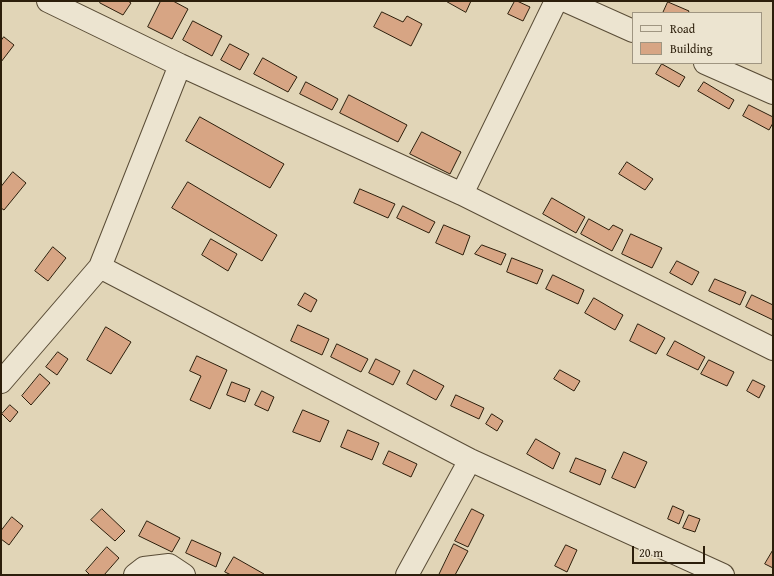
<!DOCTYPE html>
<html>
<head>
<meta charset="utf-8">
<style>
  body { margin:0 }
  #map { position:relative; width:774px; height:576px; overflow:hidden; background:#e1d5b7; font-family:"Gentium Book Plus",serif }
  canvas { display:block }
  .frame { position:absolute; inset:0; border:2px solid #2c1e0b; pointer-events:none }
  .legend { position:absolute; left:632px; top:12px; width:130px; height:52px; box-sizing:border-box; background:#ece4d0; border:1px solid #9f9581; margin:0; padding:5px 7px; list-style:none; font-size:12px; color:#2c1e0b }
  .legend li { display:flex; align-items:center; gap:8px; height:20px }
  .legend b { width:20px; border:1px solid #9f9581 }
  .scale { position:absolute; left:632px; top:546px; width:73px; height:18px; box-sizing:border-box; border:2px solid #2c1e0b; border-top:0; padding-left:5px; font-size:12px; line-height:14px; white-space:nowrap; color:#2c1e0b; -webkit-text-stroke:3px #ece4d0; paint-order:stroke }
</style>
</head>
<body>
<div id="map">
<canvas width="774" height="576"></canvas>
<div class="frame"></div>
<ul class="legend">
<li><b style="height:5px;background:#ece4d0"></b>Road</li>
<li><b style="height:11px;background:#d7a584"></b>Building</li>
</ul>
<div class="scale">20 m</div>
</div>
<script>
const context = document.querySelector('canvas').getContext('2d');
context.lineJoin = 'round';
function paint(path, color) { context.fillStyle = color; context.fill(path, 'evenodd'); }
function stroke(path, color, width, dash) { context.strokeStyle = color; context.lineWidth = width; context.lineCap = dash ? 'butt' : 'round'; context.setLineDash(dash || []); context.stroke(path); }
const building = new Path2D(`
  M101,1H128L131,3L123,15L100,3Z
  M161,1H173L188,9L172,39L148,27Z
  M446,1H471L466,12Z
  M515,1H517L530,7L523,21L508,14Z
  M668,2L689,11L688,13H663Z
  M382,12L403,22L407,16L422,24L411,46L374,27Z
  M193,21L222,36L212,56L183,40Z
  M4,37L14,45L1,62V41Z
  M230,44L249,54L240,70L221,60Z
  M263,58L297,77L288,92L254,74Z
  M662,64L685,77L679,87L656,74Z
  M306,82L338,99L332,110L300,94Z
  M704,82L734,100L729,109L698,91Z
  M349,95L407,125L398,142L340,113Z
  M749,105L773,117V123L769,130L743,116Z
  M200,117L284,164L270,188L186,141Z
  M422,132L461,152L450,174L410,154Z
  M627,162L653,179L645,190L619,174Z
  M13,172L26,183L4,210L1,208V187Z
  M188,182L277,235L262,261L172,208Z
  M360,189L395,204L388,218L354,203Z
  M552,198L585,217L576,233L543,214Z
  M403,206L435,222L429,233L397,218Z
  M589,219L609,230L613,225L623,230L612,251L581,234Z
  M444,225L470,236L463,255L436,243Z
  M631,234L662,248L652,268L622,254Z
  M211,239L237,254L228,271L202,255Z
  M482,245L506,254L501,265L475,254Z
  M53,247L66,258L48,281L35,271Z
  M512,258L543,270L537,284L507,272Z
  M677,261L699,272L692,285L670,273Z
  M553,275L584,290L578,304L546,289Z
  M715,279L746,292L740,305L709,291Z
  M305,293L317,300L311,312L298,305Z
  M752,295L773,305V320L746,307Z
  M594,298L623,315L615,330L585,313Z
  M638,324L665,338L656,354L630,341Z
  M298,325L329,339L322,355L291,341Z
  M106,327L131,342L111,374L87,360Z
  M675,341L705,357L698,370L667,355Z
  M337,344L368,359L361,372L331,357Z
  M58,352L68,359L57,375L46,367Z
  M197,356L227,370L210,409L190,400L201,376L190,371Z
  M376,359L400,371L393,385L369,373Z
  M709,360L734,372L727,386L701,374Z
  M414,370L444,386L436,400L407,384Z
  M560,370L580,381L574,391L554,379Z
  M40,374L50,383L31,405L22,396Z
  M753,380L765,386L759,398L747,391Z
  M232,382L250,389L245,402L227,395Z
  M262,391L274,397L268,411L255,405Z
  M456,395L484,408L479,419L451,406Z
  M10,405L18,412L10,422L2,414Z
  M303,410L329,421L320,442L293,432Z
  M492,414L503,421L497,431L486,424Z
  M348,430L379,443L372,460L341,447Z
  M536,439L560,453L553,469L527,454Z
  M389,451L417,464L411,477L383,464Z
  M624,452L647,462L635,488L612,478Z
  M576,458L606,470L600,485L570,472Z
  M673,506L684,511L679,524L668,519Z
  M102,509L125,531L115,541L91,520Z
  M472,509L484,515L468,547L455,541Z
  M689,515L700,519L695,532L683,528Z
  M12,517L23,526L9,545L1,539V531Z
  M147,521L180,538L172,552L139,536Z
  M192,540L221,553L216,567L186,553Z
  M454,544L468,551L455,575H439Z
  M566,545L577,550L567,572L555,566Z
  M107,547L119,558L104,575H90L86,571Z
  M773,550V568L765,564Z
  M234,557L264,574V575H231L225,572Z`);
const minor = new Path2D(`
  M48,1L180,65L462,194L556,1
  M566,1L633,31
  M705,63L773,93
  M462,194L773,349
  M100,267L470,460L723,575
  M1,382L100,267L180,65
  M135,575L144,568L169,565L184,575
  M407,575L470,460`);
paint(building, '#d7a584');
stroke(building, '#2c1e0b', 1);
stroke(minor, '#594c36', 24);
stroke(minor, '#ece4d0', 22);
</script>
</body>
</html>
